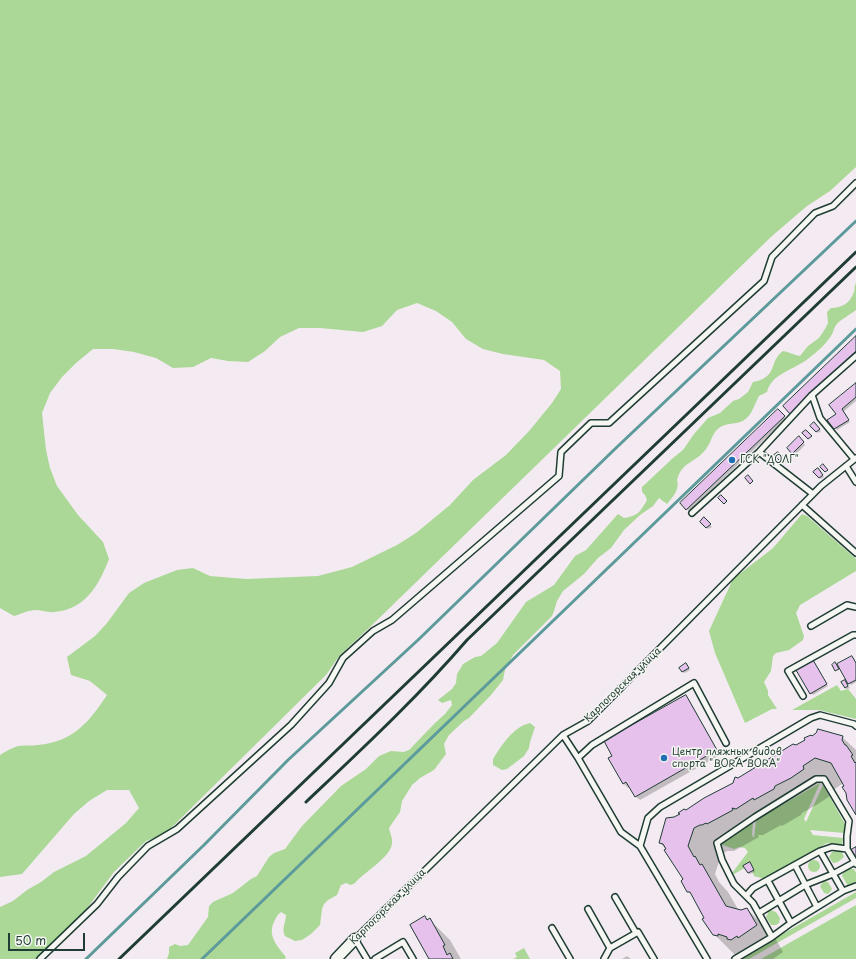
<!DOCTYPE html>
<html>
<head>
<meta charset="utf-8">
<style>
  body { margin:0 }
  #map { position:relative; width:856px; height:959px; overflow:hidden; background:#f3ebf1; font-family:"Playpen Sans",sans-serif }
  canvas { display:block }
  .scale { position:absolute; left:8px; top:933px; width:77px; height:18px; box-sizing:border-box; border:2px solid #1f3d34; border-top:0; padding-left:5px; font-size:12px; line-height:14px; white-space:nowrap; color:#1f3d34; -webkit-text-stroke:3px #f6f6f2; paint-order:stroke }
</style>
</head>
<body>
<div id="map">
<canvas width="856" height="959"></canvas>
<div class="scale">50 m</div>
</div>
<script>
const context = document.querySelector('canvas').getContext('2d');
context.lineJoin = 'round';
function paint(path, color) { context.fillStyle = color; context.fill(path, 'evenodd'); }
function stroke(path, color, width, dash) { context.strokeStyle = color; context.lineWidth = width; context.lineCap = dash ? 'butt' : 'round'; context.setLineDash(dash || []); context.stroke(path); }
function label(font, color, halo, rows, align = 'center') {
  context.font = font + ' "Playpen Sans",sans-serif'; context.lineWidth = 3; context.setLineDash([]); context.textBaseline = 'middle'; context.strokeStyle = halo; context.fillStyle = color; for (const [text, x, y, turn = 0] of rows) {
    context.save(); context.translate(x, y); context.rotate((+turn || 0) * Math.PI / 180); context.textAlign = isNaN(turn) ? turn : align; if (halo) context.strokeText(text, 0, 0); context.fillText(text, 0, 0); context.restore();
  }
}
const green = new Path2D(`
  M0,0H856V167L830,191L807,206L772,236L369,628L340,655L326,675L165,834L146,841L114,872L79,919L37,959H0V907L13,901L27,890L41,882L54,872L86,856L126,823L139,808L129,790H107L89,801L74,814L22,874L0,877V755C5,752 13,747 19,746C25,745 32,746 38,745C73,742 89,722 107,695L90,681L71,675L67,657L95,636L107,623L129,593L144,583L177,570L193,568L210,576L246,579L318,576L352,567L397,545L416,533L450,505L473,480L506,455L530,430L552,403L561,389L560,371L544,360L503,354L483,349L466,339L452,322L436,311L417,303L397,310L382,326L363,332L320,328H299L280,337L265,351L248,362L228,361L211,358L193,367L173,368L156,358L134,352L113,349H93L76,363L62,377L50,393L42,413L46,450L50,468L57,486L78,515L103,542L109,559C99,585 85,610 54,612C48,613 42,610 35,610C29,610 21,614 14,616L0,608Z
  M856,283V310C850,315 841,319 836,325C834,328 833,333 831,336C825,345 817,352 809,358C794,370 772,373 767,392L759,396C753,407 751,421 736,423C730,424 724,424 719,428C712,433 711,443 706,449C696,463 682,461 677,480C680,489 673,497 667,504L659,498L653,506L640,515L624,530L611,548L598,558L584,574L563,591L557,601L554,611L552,616L513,655L505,670L503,680L491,695L469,718L464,721L449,735L444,744L446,754L434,770L420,778L412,785L402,801L400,812L389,828C390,833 393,839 392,844C390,858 364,872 355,883L351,885L346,883L341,885L337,895L328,900L324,904L322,909L320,925L311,934L302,940L295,941L285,936C281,928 286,923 286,915L281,912C277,915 276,918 274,922C267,936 278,947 286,957L285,959H167L169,953V947L175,944L180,946L188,945L208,917L209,906L213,902L233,893L251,879L257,876L269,857L274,853L285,849L302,826L341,786L366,769L379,756L391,751L404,752L409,750L435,723L445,714L452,705L451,700L442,703L438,700L452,689L456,683L457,674L463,664L475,657L481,656L497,643L526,602L554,585L575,556L586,550L618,514L624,518C638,516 640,512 647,500L645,495L642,492V487L673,458L683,450L694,434L708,418L720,413L733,401L739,399L748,392L753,382C779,377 768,362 783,351C789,352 794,355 800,356L808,346L819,338L825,329L828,323L827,312L831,308C842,308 850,303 854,292C855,289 854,286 856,283Z
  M802,514L807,516L856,559V571L800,605L796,613L804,636L803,640L789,650L776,653L773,656L771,671L764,682L768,691V695L777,709H772L745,723L715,653L709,631L733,579L773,548Z
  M837,685L841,691L848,689L856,699V719L819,710H792Z
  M530,723L535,727L530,742L529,748L524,756L507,769L502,770L493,765V759C502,745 513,727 530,723Z
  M820,783L804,819L806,822L823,785L845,824L844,833L810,830L813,835L843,838L842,845L827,843L765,879L754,876L750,865L734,874L732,873L748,852L745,848L739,847L734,849L717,843L753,821L752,835L754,838L756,820Z
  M838,849L841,850L844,857L838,862L833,863L829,857L832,852Z
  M808 866a6 6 0 1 1 12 0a6 6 0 1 1-12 0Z
  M848,869H854L856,873V884L848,886L842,876L843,873Z
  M824,881L828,882L832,889L830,892L828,894L824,893L820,886Z
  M856,892V898L749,959H739Z
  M856,905V959H761Z
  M770,910L776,912L780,918L779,923L776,925H771L766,917L768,913Z
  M524,948L530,959H513L517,957L515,953Z`);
const shadow = new Path2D(`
  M856,337V354L793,415L784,406Z
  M856,384V401L843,412L850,422L837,430L828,421L837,414Z
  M778,411L786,419L689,511L681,503Z
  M814,423L821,431L818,433L812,426Z
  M799,437L805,445L795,455L789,448Z
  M778,453L787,461L783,463L776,455Z
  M820,471L824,477L821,479L814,472Z
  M704,518L712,527L708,529L701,522Z
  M852,657L856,663V682L851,685L849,683Z
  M813,661L828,686L813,695L811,693Z
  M688,666L690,670L685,673L683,672Z
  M845,681L850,688L847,689L845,688Z
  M685,696L690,701L720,755L640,800L635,796L630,786L628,788L623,783L613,756Z
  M812,737H842L856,750V813L846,785L842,784L829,793L830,796L818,804L802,813L801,815L782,826L781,825L763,835H758L759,837L734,851H727L721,855L715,874L719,882L728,892L739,911L747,909L774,936L783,952L773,959H739L714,934L694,897L688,891L685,880L667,850L660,843L675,818L734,783L738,780Z
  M750,863L755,872L750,874L748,873Z
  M425,917L428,921L430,920L450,940L461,959H431Z
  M627,956L631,959H622Z`);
const stream = new Path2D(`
  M86,959L204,845L288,760L418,640L617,447L856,221
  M202,959L856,329`);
const building = new Path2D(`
  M856,336V351L790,414L783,406Z
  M856,383V397L842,409L849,420L834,429L827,420L836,414L829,405Z
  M778,409L785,416L686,510L680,503Z
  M814,422L820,429L816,432L810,426Z
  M806,430L812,436L808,439L802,433Z
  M799,436L804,442L792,454L787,448Z
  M778,452L786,459L781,462L774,455Z
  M823,464L828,470L825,472L820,467Z
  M818,468L823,475L819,478L813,472Z
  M748,475L753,481L750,484L745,478Z
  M721,495L727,501L724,504L718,498Z
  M704,517L711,524L706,528L700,522Z
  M852,656L856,663V680L848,684L837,664Z
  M813,660L827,684L810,694L796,670Z
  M835,662L839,669L835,671L832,665Z
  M686,663L689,668L682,672L679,668Z
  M845,680L848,686L845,688L841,682Z
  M686,695L717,750L635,797L626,782L623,784L608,758L612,756L604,741Z
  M818,729L843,736L842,740L845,745H846L853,755L851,756L855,763L856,762V815L847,800L846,793L842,787L844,786L831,763L815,758L803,766L804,769L791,778L775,786L774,789L754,800L753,798L736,809L732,808L733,810L707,824L706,823L702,825H700L694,828L688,846L694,857L695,856L700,865L702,864L726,906L741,910L747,908L757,925L738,938L737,936L731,940L727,939V937L718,934V936L713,935L702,919L704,918L690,892H687L681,881L683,879L664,850L666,849L663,844L659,843L666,818L674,817L680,814L678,813L684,809L686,810L704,798L733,783L735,777L738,778L793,744L796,745L805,740L804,738L811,735L812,736L816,733Z
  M856,847V858L851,850Z
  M750,862L754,870L748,873L743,866Z
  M425,916L427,920L430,918L445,945L443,946L447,955L450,953L453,959H429L410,925Z`);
const service = new Path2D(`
  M812,395L820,418L854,459
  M759,452L813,494
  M846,466L856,482
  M802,505L856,553
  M692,513L759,452L812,395L856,356
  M811,626L847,605L856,607
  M803,696L788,671L853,635H856
  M563,735L578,758L621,832L640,846
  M578,758L592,745L694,683L726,743
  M820,851L843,891
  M795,865L817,907
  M768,881L791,923
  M746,896L734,884L722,860L717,843L755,817L816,779H824L849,821L847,836V849
  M615,897L636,933
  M588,909L610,948
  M759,913L805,885L833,874L855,862
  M552,928L570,959
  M772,937L753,903L746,896L753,888L820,851L832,847L847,849L856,864
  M40,959L97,904L118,877L148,846L177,829L291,725L329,683L343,658L373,631L392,620L559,476L561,452L591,423H609L764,281L772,257L815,213L833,206L856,183
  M367,959L355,939L563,735L588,721L821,486L856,458
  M375,959L403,942L413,959
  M604,959L610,948L638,932L654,959
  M707,959L640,846L648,818L660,807L811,718L820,715L854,724L856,726
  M735,959L772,937L791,923L843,891L856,886`);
const minor = new Path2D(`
  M336,959L355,939`);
const rail = new Path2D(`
  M306,802C362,749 417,698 467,640L856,267
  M119,959L856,252`);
const markers = [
  [732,460,4,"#1f6fb2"],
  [664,758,4,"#1f6fb2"]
];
const poiNames = [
  ["ГСК \"ДОЛГ\"",740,460],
  ["Центр пляжных видов",672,752],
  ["спорта \"BORA BORA\"",672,764]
];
const streetNames = [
  ["Карпогорская улица",623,685,-44],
  ["Карпогорская улица",388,907,-45]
];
paint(green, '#abd897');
paint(shadow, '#0003');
stroke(stream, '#5d9a9c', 3);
paint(building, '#e5c1ec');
stroke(building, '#1f3d34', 1);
stroke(service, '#1f3d34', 8);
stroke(minor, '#1f3d34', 13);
stroke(service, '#f6f6f2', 5);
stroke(minor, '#f6f6f2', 10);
stroke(rail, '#1f3d34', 3);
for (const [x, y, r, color] of markers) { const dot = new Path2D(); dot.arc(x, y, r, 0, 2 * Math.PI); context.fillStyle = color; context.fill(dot); stroke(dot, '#f6f6f2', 1.5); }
label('10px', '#1f3d34', '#f6f6f2', poiNames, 'left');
label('10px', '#1f3d34', '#f6f6f2', streetNames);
</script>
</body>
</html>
